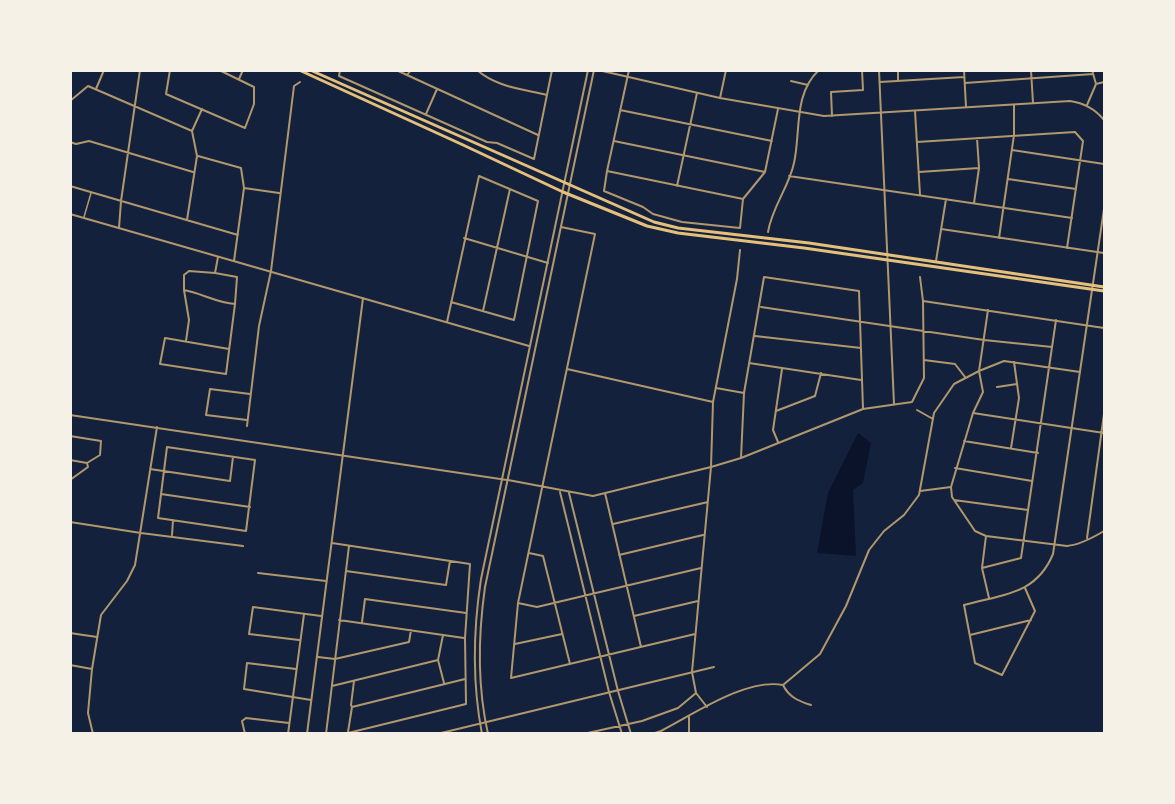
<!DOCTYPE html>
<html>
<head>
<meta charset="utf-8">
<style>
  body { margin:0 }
  #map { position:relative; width:1175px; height:804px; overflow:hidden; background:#14213d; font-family:"Archivo Narrow",sans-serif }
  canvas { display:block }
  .frame { position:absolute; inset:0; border:72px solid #f6f1e7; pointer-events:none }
</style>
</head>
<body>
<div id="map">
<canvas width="1175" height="804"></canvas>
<div class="frame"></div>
</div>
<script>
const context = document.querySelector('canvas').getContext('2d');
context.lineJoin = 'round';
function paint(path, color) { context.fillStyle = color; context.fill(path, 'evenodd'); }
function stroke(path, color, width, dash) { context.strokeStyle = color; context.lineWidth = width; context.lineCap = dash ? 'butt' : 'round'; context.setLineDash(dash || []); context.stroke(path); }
const water = new Path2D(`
  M858,433L871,443L863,483L853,490L856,556L817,553L828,493Z`);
const pedestrian = new Path2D(`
  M84,217L91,193`);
const minor = new Path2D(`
  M170,70L166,94L245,128L254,104V87L219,70
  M340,70L339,76L487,142L497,143L534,159L552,70
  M396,70L538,135
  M477,70C496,87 523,89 547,95
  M629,70L607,171L743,199
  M964,70L966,107
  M1031,70L1033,103
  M1092,70L1096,84
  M407,75L411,70
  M239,79L243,70
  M791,81L808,85
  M898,81V70
  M880,82L964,77
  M965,83L1093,74
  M96,89L104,70
  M720,98L726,70
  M70,101L88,86L192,131L197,156L187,220
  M1087,105L1096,84L1104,82
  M620,110L772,141
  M915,111L920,195
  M426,114L437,89
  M832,116L831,92L863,90L862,70
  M192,131L202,109
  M614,141L765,172
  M70,142L76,144L89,141L193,172
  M917,142L1075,132L1083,141L1067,248
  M1012,150L1104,164
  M198,156L241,168L244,188L234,261
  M607,171L604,191L643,207L653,214L682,222L740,228L743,199L765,172L778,109
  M919,172L979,168
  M789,176L1072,218
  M1008,179L1076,189
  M70,186L238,235
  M677,186L697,93
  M244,188L279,193
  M974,203L979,168L977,138
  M561,227L595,234L518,603L511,678L695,634
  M119,228L121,201L140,70
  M941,229L1104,253
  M768,232C772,207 789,187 794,163C801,132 793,94 819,70
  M464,238L548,263
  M999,238L1014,135V105
  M936,261L946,199
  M215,273L189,271L184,275V290C201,293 217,303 235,304L237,277L215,273L218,257
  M184,290L189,320L186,341
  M923,301L1104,328
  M761,307L984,340L1052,347
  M988,310L979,371L983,392L973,413L951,487L952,497L975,531L986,536L1067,546C1078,545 1094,537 1104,531
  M483,311L510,189
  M447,322L479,176L538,201L514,320L451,302
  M755,336L861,348
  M229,349L165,338L160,364L226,374L235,304
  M924,360L955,364L965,377
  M749,363L861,380
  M567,369L713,402
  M997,387L1017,384
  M716,388L744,393
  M917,410L933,419
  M776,411L815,396L821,373
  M973,413L1104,433
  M247,420L206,415L210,389L250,394
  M247,426L259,326L271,271L294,86L300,82
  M70,436L101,441L100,455L87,463L88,467L70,480
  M964,441L1038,453
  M778,442L773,430L782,369
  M167,447L255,460L246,531L158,518Z
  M1011,448L1019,398L1014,362
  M741,458L744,393L764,277L859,291L863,409
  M70,460L87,463
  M955,468L1032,481
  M150,469L230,481L233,457
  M508,480L593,496L711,467L741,458L863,409L912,402L924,378L923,301L920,277
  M920,491L951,487
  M560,492L609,692L622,734
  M569,493L618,691L631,734
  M605,493L641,647
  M161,494L250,507
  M954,500L1028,510
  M70,522L141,533L243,546
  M613,524L708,502
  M172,535L173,520
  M986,536L982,568L989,598
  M1087,538L1104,414
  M332,543L470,564L465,638L466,704L344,734
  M529,553L543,556L570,664
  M619,555L703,535
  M982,568L1021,558L1056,320
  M346,571L446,585L450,561
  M258,573L326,581
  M518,603L537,607L701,568
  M964,605L975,663L1002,675L1035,611L1025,588
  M634,616L698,601
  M339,620L464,638
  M362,622L365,599L466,613
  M70,633L97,637
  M970,635L1031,620
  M299,640L249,634L253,607L321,616
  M515,644L562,634
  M318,657L335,659L409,642L411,630
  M438,660L444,683
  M70,665L92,669
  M296,669L247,663L244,689L311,700
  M783,685C789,697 798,701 811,705
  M332,686L438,660L443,635
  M352,707L351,705L354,681
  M707,707L696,693L692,672L711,467L713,402L737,279L740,250
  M689,717V734
  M348,732L352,707L465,679
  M1046,733L1047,734
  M93,734L88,713L92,669L101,615L127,581L135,565L157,427
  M245,734L242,721L246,718L289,723
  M288,734L304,614
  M307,734L363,298
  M326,734L349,546
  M583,734L642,721L678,708L696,693
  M652,734L661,731C694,714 746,678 783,685L820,654L846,606L869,550L884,531L904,515L919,495L934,413L954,384L979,371L1004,361L1080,372`);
const tertiary = new Path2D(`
  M598,70L720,98L824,116L1070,101C1085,103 1095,109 1104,120
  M879,70L894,404
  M70,214L529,346
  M70,415L507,480
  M964,605C1003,594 1036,595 1053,554L1104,209
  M437,734L714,667
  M482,734C472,682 473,631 481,579L588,70
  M488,734C477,685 478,636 485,587L594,70`);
const secondary = new Path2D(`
  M299,70L461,144L563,192L647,226L678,233L804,248L1104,291
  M310,70L654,222L678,228L809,243L1104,287`);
paint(water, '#0b132b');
stroke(pedestrian, '#b1986c', 1.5);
stroke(minor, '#b1986c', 2);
stroke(tertiary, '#b1986c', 2);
stroke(secondary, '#e5c07b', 3);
</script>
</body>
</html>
